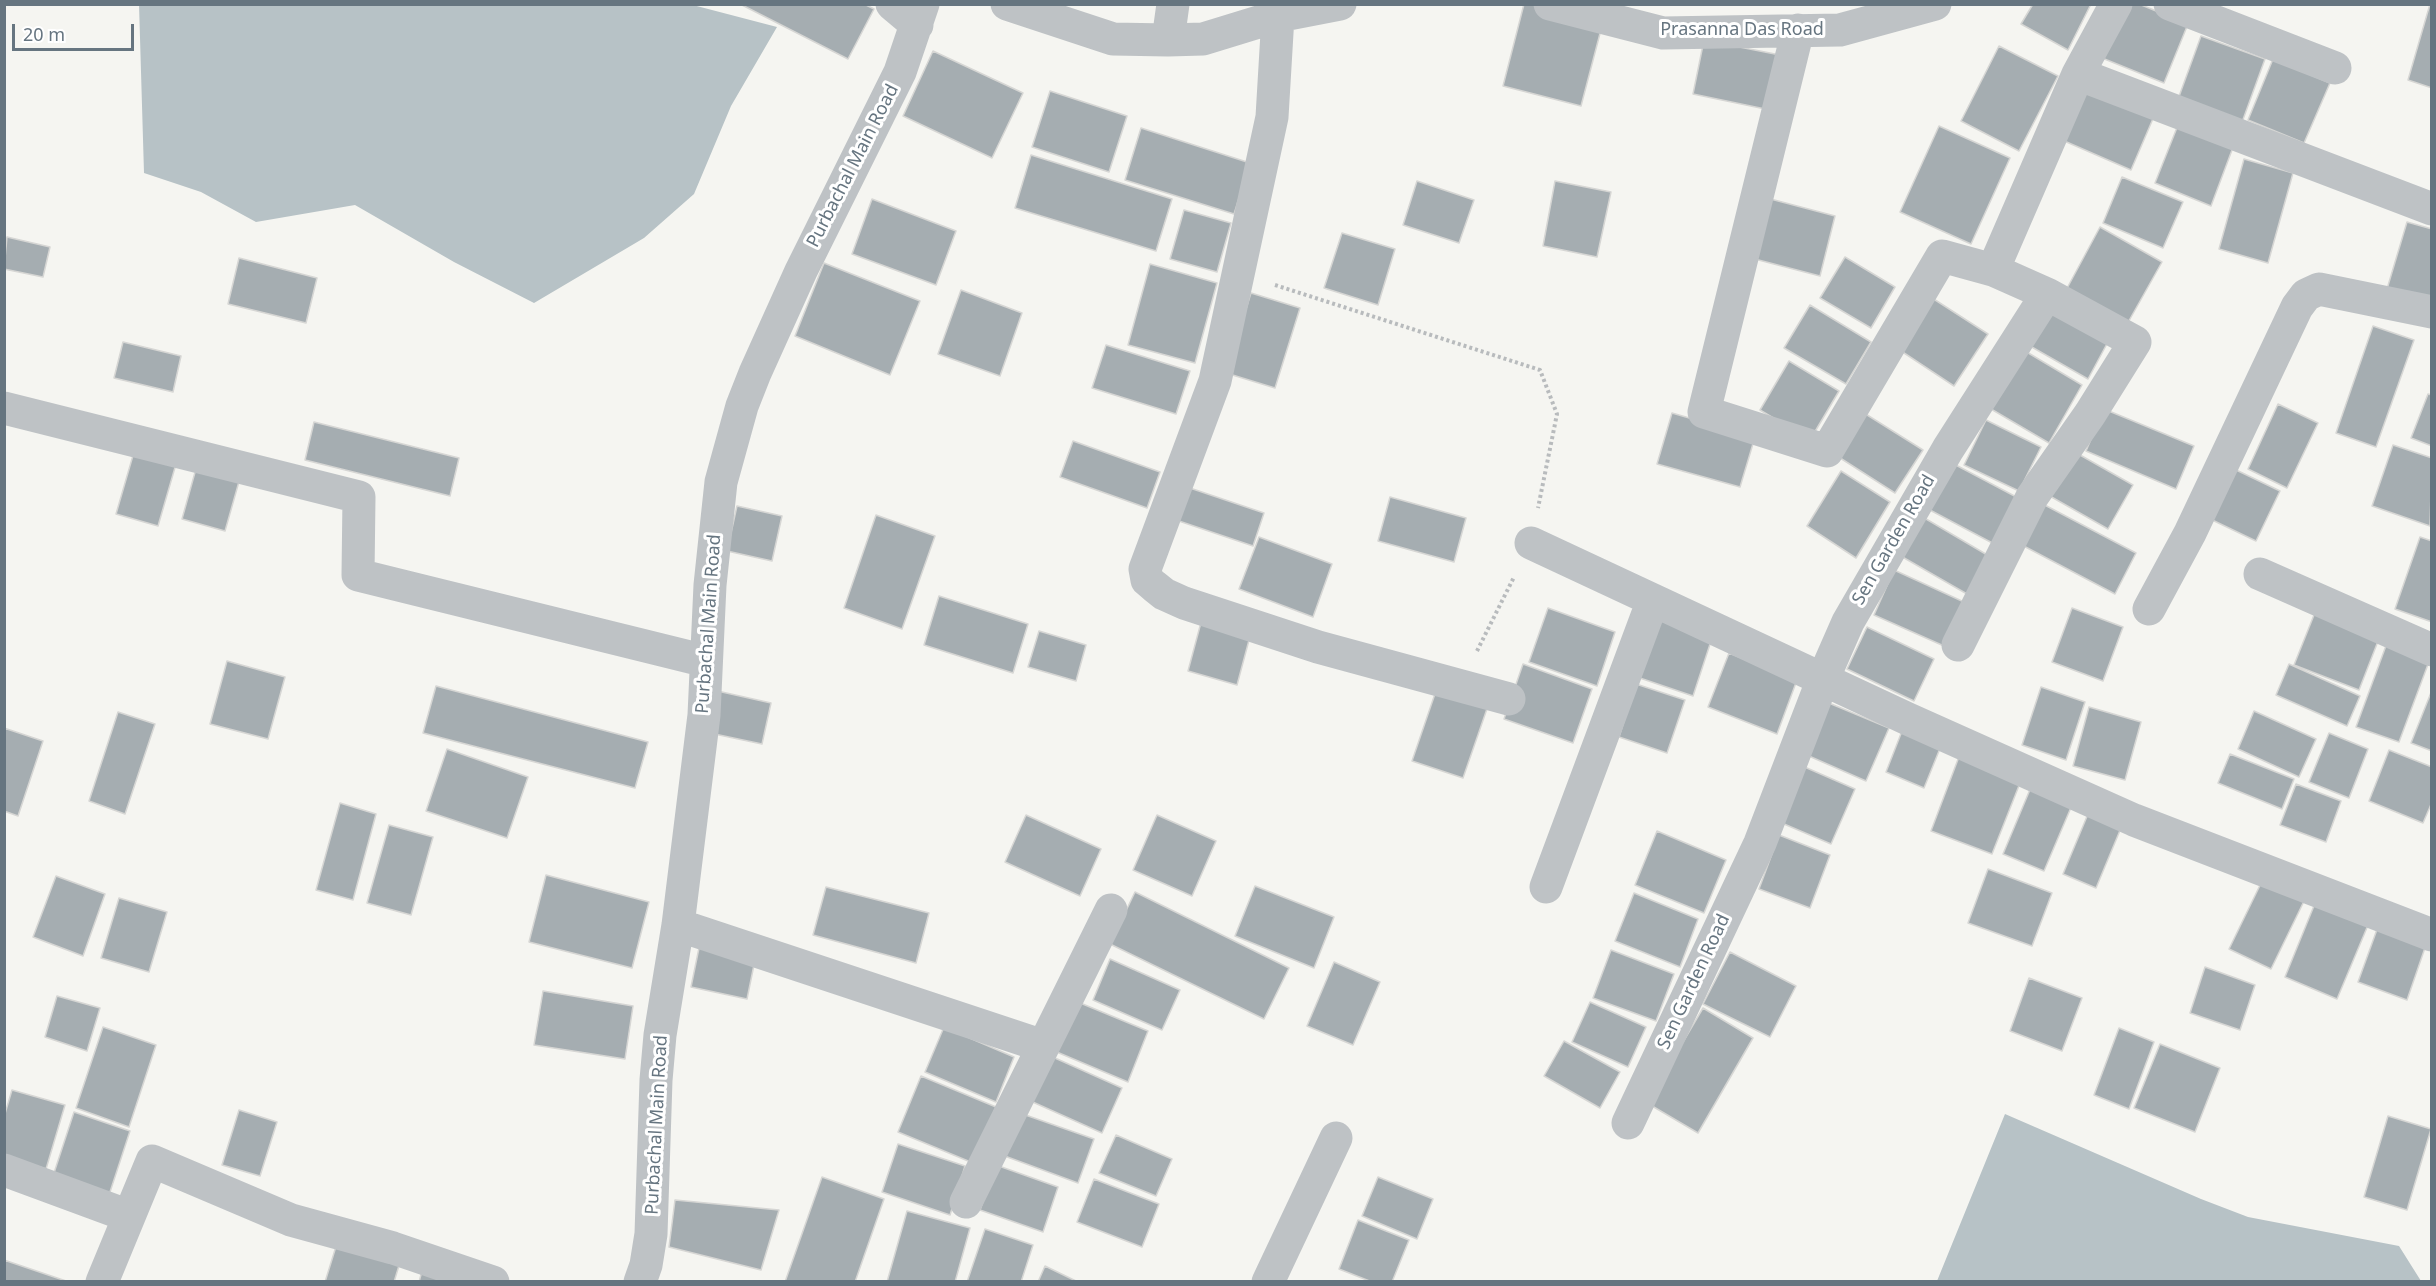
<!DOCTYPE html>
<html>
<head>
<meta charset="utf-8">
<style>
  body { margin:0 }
  #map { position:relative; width:2436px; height:1286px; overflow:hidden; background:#f5f5f1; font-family:"Noto Sans",sans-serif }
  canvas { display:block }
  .frame { position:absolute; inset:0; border:6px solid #667580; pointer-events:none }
  .scale { position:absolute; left:12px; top:24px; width:122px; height:27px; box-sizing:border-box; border:3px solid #667580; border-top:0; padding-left:8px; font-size:18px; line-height:21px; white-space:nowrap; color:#667580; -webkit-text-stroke:4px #fff; paint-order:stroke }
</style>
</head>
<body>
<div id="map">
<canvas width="2436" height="1286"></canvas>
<div class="frame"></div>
<div class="scale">20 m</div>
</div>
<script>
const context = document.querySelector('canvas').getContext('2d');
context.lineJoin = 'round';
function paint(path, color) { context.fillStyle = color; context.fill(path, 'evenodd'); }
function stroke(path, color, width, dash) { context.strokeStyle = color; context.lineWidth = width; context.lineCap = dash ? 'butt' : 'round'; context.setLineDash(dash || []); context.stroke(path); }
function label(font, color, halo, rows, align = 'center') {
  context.font = font + ' "Noto Sans",sans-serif'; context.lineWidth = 6; context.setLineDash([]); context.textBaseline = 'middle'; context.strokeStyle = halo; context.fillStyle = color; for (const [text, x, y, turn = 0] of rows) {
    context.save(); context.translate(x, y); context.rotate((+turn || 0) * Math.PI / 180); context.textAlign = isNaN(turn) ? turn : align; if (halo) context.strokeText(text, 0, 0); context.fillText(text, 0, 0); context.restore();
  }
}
const water = new Path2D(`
  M139,4H689L777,27L731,106L694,194L644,238L534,303L454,262L355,205L256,222L201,192L144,173Z
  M2005,1114L2201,1199L2248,1217L2399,1246L2421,1281H1937Z`);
const building = new Path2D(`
  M740,4H864L874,9L848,59Z
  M1524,4H1534L1603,22L1581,106L1503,86Z
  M2033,4H2091L2068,50L2021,24Z
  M2124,4H2139L2188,24L2164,83L2102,58Z
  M2430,4H2432V88L2408,80Z
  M2201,36L2265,59L2241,125L2177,102Z
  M1704,40L1780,55L1770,110L1693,94Z
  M1999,46L2058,76L2019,151L1961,121Z
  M933,51L1023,93L992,158L903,116Z
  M2273,59L2330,83L2304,143L2248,120Z
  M2086,84L2155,114L2131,170L2062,140Z
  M1050,91L1127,116L1109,172L1032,147Z
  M2180,120L2235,142L2211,206L2155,183Z
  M1939,126L2010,158L1971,244L1900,212Z
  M1141,128L1250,163L1234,214L1125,180Z
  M1031,155L1172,199L1156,251L1015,208Z
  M2244,159L2293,173L2268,263L2219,249Z
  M2122,177L2183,202L2163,248L2103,223Z
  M1417,181L1474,200L1459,243L1403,225Z
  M1555,181L1611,192L1597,257L1543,246Z
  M1763,197L1835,216L1820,276L1747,257Z
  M872,199L956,231L936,285L852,254Z
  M1184,210L1231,223L1217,272L1170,259Z
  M2407,222L2432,229V303L2387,289Z
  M2100,227L2162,262L2126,326L2065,292Z
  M1342,233L1395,249L1378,305L1324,288Z
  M7,237L50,247L43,277L4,269Z
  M1845,257L1895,287L1871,328L1820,298Z
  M239,258L317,278L306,323L228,304Z
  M824,263L920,301L890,375L795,336Z
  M1150,264L1217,283L1195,363L1128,345Z
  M961,290L1022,313L1000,376L938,354Z
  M1251,293L1300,308L1275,388L1226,373Z
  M1929,296L1988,334L1954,386L1895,347Z
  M1810,305L1871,342L1846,384L1784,348Z
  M2052,308L2109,340L2088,379L2030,346Z
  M2373,326L2414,340L2376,447L2336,433Z
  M123,342L181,356L173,392L114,378Z
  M1106,345L1190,371L1176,414L1092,388Z
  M2025,351L2082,385L2049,443L1991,409Z
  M1789,361L1839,391L1810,440L1760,410Z
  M2428,394L2432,395V446L2411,438Z
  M2278,404L2318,423L2287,488L2248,469Z
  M2104,409L2194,446L2176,489L2086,451Z
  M1672,413L1755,437L1740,487L1657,464Z
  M1864,413L1923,450L1895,493L1837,456Z
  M1986,420L2041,447L2019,491L1964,465Z
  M314,422L459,458L450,496L305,460Z
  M1073,441L1160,472L1147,508L1060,477Z
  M2393,445L2432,458L2430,526L2372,506Z
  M2073,451L2133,485L2108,529L2048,495Z
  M134,452L176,464L158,526L116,514Z
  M199,458L242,471L225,531L182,519Z
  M1952,463L2022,500L1998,546L1928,509Z
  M2232,468L2280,491L2256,541L2208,518Z
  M1841,471L1890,502L1856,558L1807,526Z
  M1181,485L1264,513L1253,546L1170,518Z
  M1390,497L1466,518L1454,562L1378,541Z
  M2039,502L2136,553L2115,594L2018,543Z
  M737,506L782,516L772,561L727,551Z
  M876,515L935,536L902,629L844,608Z
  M1921,516L1989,556L1967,594L1899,555Z
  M1259,537L1332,564L1313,617L1239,589Z
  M2420,537L2432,541V622L2395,609Z
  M1894,570L1964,602L1944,646L1874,615Z
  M939,596L1028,624L1013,673L924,645Z
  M2318,605L2382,631L2359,690L2294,665Z
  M1548,608L1615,632L1597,686L1529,662Z
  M2072,608L2123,627L2103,681L2052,662Z
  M1653,611L1714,632L1693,696L1631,675Z
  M1203,615L1252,629L1237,685L1188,671Z
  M1867,627L1934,659L1914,701L1847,669Z
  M1039,631L1086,645L1076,681L1028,667Z
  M2387,643L2430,659L2399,742L2356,727Z
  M1729,653L1797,680L1777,734L1708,707Z
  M227,661L285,677L268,739L210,724Z
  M1523,664L1592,689L1573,743L1504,719Z
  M2289,664L2360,696L2347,726L2276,695Z
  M1636,684L1685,700L1667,753L1619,737Z
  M1438,685L1489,703L1463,778L1412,761Z
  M436,686L648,742L635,788L423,733Z
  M2041,687L2085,702L2066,760L2022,745Z
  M713,690L771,703L762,744L705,732Z
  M2432,690V751L2411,743Z
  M1824,701L1889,728L1866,781L1802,753Z
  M2089,707L2141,722L2125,780L2073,766Z
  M2254,711L2316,739L2299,777L2238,749Z
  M118,712L155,724L125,814L89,801Z
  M1904,726L1943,741L1924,788L1886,772Z
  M4,728L43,741L18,816L4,811Z
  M2329,733L2368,749L2349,798L2309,782Z
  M447,749L528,777L507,838L426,811Z
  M2389,750L2432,767V802L2423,823L2369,801Z
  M1960,754L2022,778L1992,854L1931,831Z
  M2230,754L2294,779L2282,809L2218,783Z
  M1800,765L1855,789L1831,844L1777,821Z
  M2034,780L2075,798L2044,871L2003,854Z
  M2296,784L2341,801L2326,842L2280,825Z
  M2093,802L2126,816L2096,888L2063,874Z
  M340,803L376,814L353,900L316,890Z
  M1026,815L1101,849L1080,896L1005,862Z
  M1157,815L1216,841L1192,896L1133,870Z
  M389,825L433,837L411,915L367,903Z
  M1657,831L1726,860L1704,913L1635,885Z
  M1779,835L1830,855L1810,908L1759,889Z
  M1988,869L2052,893L2032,946L1968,923Z
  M546,875L649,902L632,968L529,942Z
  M2265,875L2307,895L2271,969L2229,949Z
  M56,876L105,894L83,956L33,937Z
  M1255,886L1334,917L1314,968L1235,936Z
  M826,887L929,913L916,963L813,935Z
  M1135,892L1289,968L1264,1019L1110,944Z
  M1634,893L1698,919L1680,967L1615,941Z
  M2318,896L2371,918L2337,999L2285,977Z
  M119,898L167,912L149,972L101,958Z
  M2379,924L2427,942L2407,1000L2358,982Z
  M699,948L755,960L747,999L691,987Z
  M1611,950L1674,974L1656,1021L1593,998Z
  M1730,952L1796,986L1770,1037L1703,1004Z
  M1110,959L1180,990L1162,1030L1093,1000Z
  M1334,962L1380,982L1353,1045L1307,1026Z
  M2205,967L2255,985L2240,1030L2190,1013Z
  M2029,978L2082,998L2062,1051L2010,1031Z
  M543,991L633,1006L625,1059L534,1045Z
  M57,996L100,1008L87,1051L45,1037Z
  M1073,1000L1148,1031L1128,1082L1052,1050Z
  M1590,1002L1646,1027L1628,1067L1572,1042Z
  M1703,1008L1753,1038L1698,1133L1647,1103Z
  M103,1027L156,1045L129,1127L76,1108Z
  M944,1027L1014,1057L996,1102L925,1072Z
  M2119,1028L2154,1042L2129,1109L2094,1095Z
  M1564,1041L1620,1072L1600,1108L1544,1076Z
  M2160,1044L2220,1068L2195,1132L2134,1108Z
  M1046,1054L1122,1088L1102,1133L1026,1099Z
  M921,1076L996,1107L973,1163L898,1132Z
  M12,1090L65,1105L46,1169L4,1156V1117Z
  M239,1110L277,1122L260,1176L222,1165Z
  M74,1112L130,1131L109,1195L53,1176Z
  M1017,1112L1094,1139L1078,1183L1002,1155Z
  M2388,1116L2431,1129L2407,1210L2364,1197Z
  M1116,1135L1172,1159L1156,1196L1099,1173Z
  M898,1144L965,1166L950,1215L882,1192Z
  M996,1165L1058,1187L1043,1232L980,1210Z
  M822,1177L884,1199L855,1282H785Z
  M1378,1177L1433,1199L1417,1239L1362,1216Z
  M1094,1179L1159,1204L1142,1247L1077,1222Z
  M675,1200L779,1210L761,1270L669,1247Z
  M907,1211L970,1228L955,1282H887Z
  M1358,1220L1409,1240L1392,1282H1372L1339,1269Z
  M985,1229L1033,1245L1021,1282H967Z
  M338,1240L401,1259L394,1282H325Z
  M4,1260L69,1282H4Z
  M1045,1266L1078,1282H1038Z
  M422,1271L454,1282H419Z`);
const path = new Path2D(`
  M1275,285L1540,370L1557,414L1538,508
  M1477,651L1514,577`);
const minor = new Path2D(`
  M892,4L917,25
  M1007,4L1113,39L1168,40L1203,39L1278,16L1340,4
  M1550,4L1663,33L1840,30L1935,4
  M2170,4L2335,68
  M1278,16L1272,117L1215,381L1145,569L1147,580L1154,586L1164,594L1184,603L1318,647L1509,699
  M1798,30L1704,412L1827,451L1942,256L1993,270
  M1168,40L1173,4
  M2078,74L2432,209
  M4,408L359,497L358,575L706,661
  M1531,543L1908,719L2134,820L2432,935
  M2260,574L2432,650
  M2149,609L2190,533L2297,307L2306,295L2319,289L2432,312
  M1958,645L2032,497L2090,414L2135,342L2047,294
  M1546,887L1653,600
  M678,925L1043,1046
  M1628,1123L1760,843L1823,679L1848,622L1948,449L2047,294L1993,270L2078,74L2116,4
  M4,1170L129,1216
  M966,1202L1111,910
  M102,1282L152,1161L291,1220L393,1248L493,1282
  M640,1282L646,1265L651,1234L656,1080L660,1035L678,925L704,715L710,585L721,482L742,406L755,373L801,271L900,72L923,4
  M1268,1282L1336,1138`);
const streetNames = [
  ["Prasanna Das Road",1742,30],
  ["Purbachal Main Road",853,166,-63],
  ["Sen Garden Road",1894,540,-60],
  ["Purbachal Main Road",709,624,-86],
  ["Sen Garden Road",1694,982,-65],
  ["Purbachal Main Road",657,1125,-87]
];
paint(water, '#b7c2c6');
paint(building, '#a5adb1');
stroke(building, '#d6d6d4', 1.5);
stroke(path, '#b8bbbd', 4, [3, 3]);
stroke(minor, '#bec2c5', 33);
label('18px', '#667580', '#fff', streetNames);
</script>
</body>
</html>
